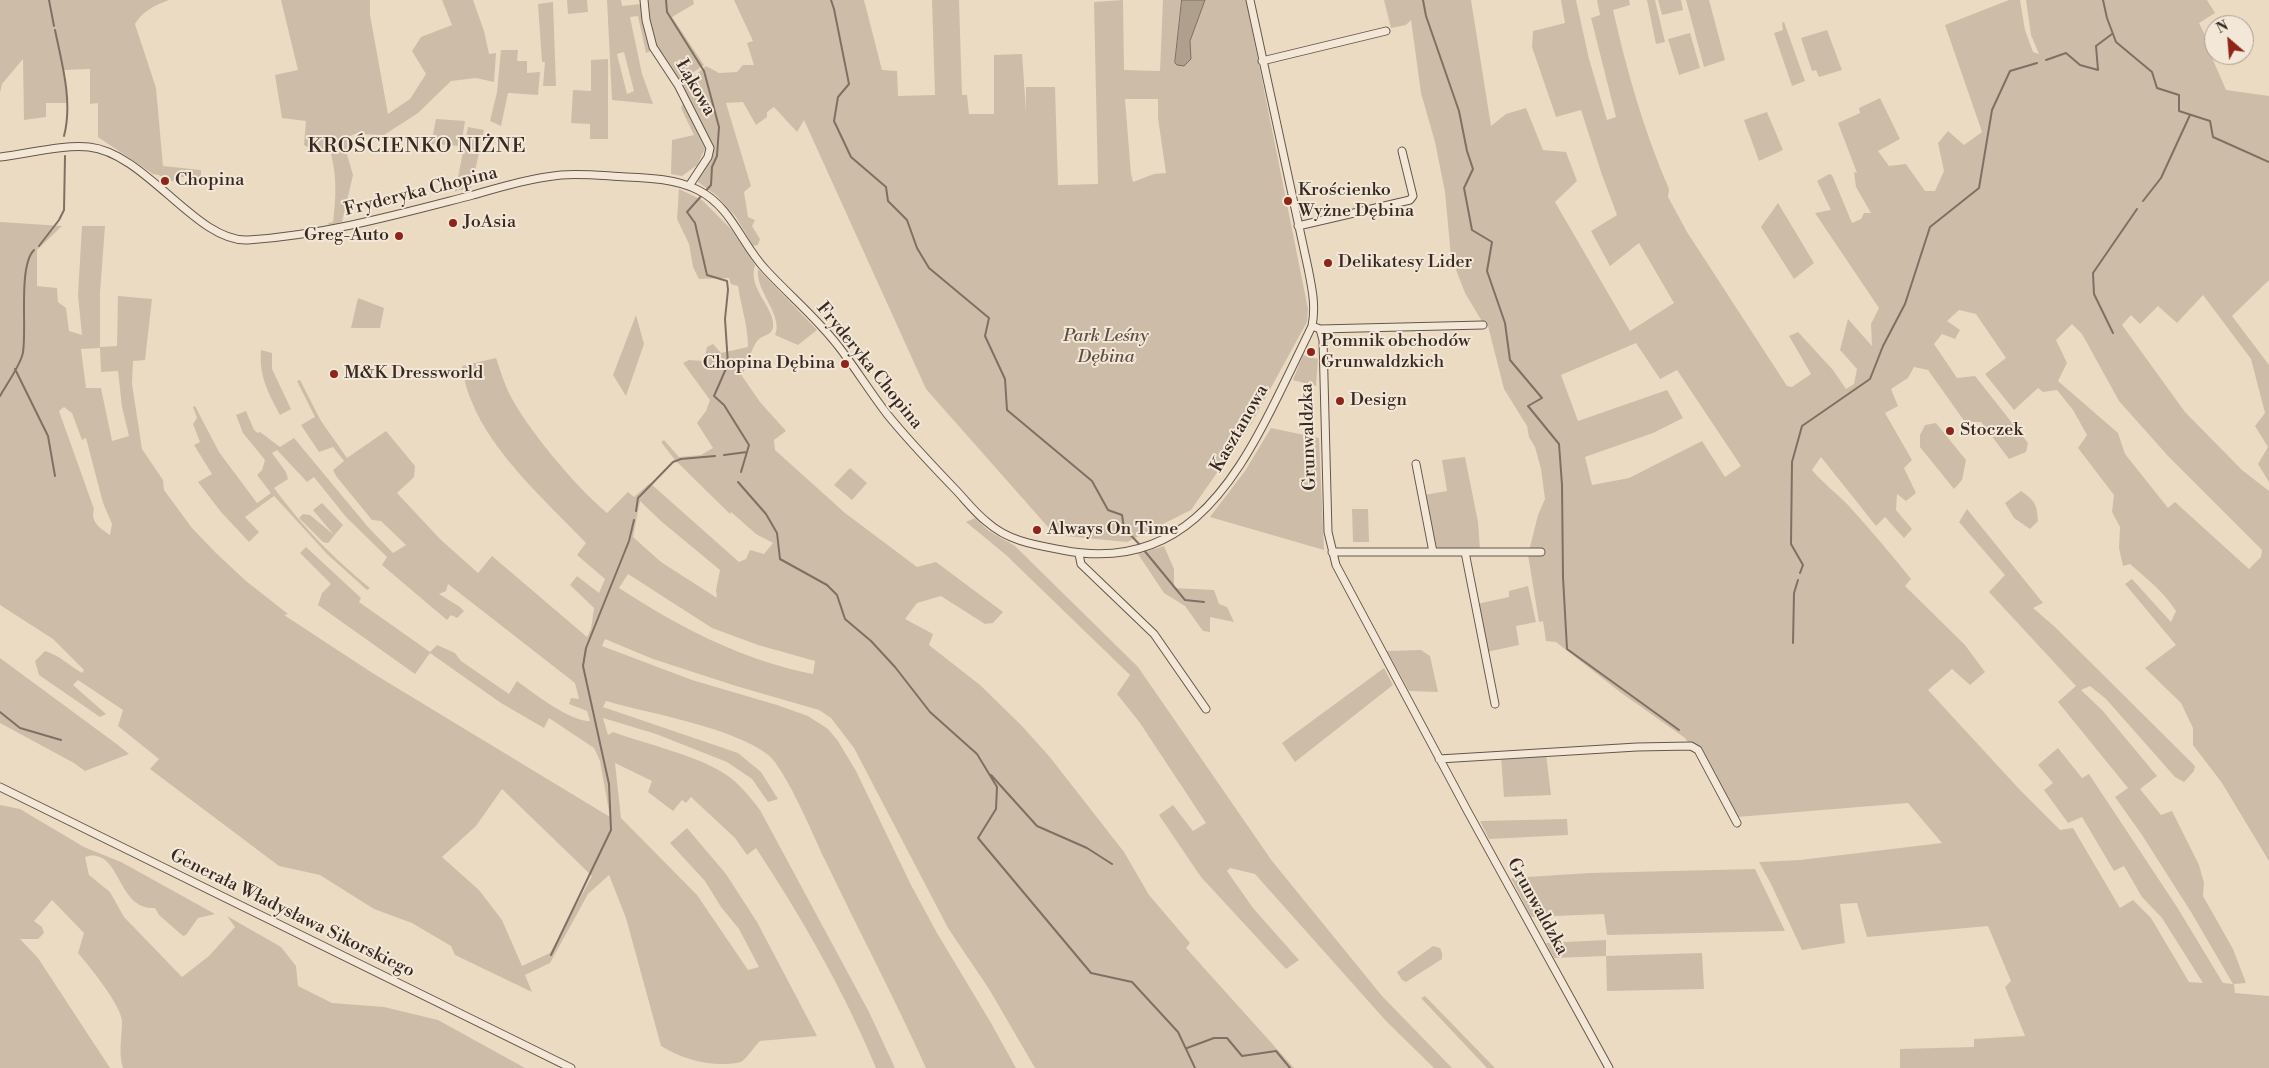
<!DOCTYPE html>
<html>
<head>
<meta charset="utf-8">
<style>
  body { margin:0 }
  #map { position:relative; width:2269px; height:1068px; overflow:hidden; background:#ecdbc3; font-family:"Libre Bodoni",serif }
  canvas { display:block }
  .north { position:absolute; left:2204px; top:15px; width:50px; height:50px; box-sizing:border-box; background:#f3e8d8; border:1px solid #a89c90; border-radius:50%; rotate:333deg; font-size:14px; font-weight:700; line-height:20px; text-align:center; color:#382a23 }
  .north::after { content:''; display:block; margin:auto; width:18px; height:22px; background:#8f2418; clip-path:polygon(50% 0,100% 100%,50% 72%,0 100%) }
</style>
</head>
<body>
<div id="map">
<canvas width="2269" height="1068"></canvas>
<div class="north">N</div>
</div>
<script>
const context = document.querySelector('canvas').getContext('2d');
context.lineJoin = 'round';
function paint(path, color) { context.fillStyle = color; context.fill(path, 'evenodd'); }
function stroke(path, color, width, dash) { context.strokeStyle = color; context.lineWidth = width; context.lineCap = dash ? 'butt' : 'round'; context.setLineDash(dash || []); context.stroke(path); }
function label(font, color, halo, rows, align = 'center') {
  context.font = font + ' "Libre Bodoni",serif'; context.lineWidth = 4; context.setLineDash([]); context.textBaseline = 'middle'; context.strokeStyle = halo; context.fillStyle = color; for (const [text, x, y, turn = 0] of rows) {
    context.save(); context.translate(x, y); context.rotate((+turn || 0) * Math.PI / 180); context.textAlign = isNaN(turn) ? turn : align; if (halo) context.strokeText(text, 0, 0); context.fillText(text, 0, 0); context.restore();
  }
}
const green = new Path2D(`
  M0,0H169C156,5 142,11 135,24L156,88L163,166L201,170V177H181L168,183L159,175L153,174L98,137V103L90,104V69L64,70L67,103H46V117L24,120L23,59L2,84L0,93Z
  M281,0H370V15L388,114L410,99L426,74L412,51L421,37L452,25L442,0H473L484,31L489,54L496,53L494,82L476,78L451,81L418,113L384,135L355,134L350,136L349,151H346L353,175L342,222L329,225L328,223L333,222C336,198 337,178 331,154L317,152L304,145L306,121L282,118L275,75L298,70Z
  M567,0H587L588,12L568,14Z
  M607,0H621L622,6L641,4L643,24L653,50L646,53L638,16L630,17L642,74L653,104L612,100ZM624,52L634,91L627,94L617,54Z
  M647,0H693L694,4L672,17L704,65L682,80L677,81L657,47L650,28Z
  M734,0H864L882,70L897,71L898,96L935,95L932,0H959L962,95H967L969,114H994V55L1022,54L1026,111V87H1055L1058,185L1098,184L1094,2L1123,0L1124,70L1160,71L1163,0H1246L1308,309L1307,322L1251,424L1191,510L1127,542L1055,535L926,389L804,120L797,132L774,107L767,112V117L756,125L743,102L726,103L751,186L744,192L748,217L755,220L752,226L760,239L758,245L753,246L736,217L717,196L698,182C699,167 714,165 711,142L681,87L706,66L719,73L737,72L743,65H754L747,43L753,41ZM1125,99H1158V118L1166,173L1154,174L1133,182L1131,174Z
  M1384,0H1471L1491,126L1506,114L1526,108L1543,150L1566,152L1577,181L1555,202L1630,331L1674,303L1639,243L1610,266L1591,231L1617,215L1602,175L1581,110L1556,117L1532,47L1533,31L1565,23L1561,0H1576L1589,59L1607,120L1616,117L1591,18L1600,15L1597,0H1629L1630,5L1613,10C1627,72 1644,131 1669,189L1668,197L1687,232L1787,386L1792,387L1811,374L1789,336L1798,332L1833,370L1846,389L1854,384L1857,369L1840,350L1848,319L1872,346L1871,324L1879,308L1815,213L1831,210L1817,181L1829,174L1832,175L1852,223L1861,219L1864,213H1871L1856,187L1854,172L1857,173L1838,123L1860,113L1859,108L1880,98L1900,139L1878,151L1889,166L1906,164L1925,191H1935L1944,171L1938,143L1948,131L1964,145L1982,132L1945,25L2009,0H2020L2025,30L2033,52L2039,54L2031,35L2026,0H2207L2215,13L2199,23L2213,51L2210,53L2226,90L2269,96V280L2232,316L2269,365V482L2258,464L2268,447L2255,426L2265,413L2251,359L2203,295L2177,323L2158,306L2140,324L2131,315L2122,325L2185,412L2242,470L2269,491V861L2222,783L2193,745V728L2181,703L2145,668L2176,645L2125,584L2132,579L2171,622L2176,611C2164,592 2147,579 2130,564L2123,566L2119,548L2120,527L2112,512L2114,495L2078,448L2087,435L2073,410L2057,390L2043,392L2038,388L2014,410L1985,374L2006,358L1976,314L1959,310L1947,321L1960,330L1955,339L1942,334L1934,344L1957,378L1975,376L2028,443L2026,452L2009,459L1981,422H1965L1928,370L1914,367L1908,378L1891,389L1898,406L1885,413L1912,460L1904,468L1916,493L1906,501L1897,494L1896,510L1912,529L1904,538L1885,517L1876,526L1821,457L1812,470C1823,483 1836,493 1848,505C1870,529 1891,554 1911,579L1905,586L1965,645L1985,672L1970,685L1952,669L1928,690L2020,790L2060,830L2073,828L2120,908L2133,900L2151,918L2189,982L2203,983L2162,918L2142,897L2124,866L2114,871L2082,817L2068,823L2044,790L2053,783L2038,765L2058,748L2082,778L2089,774L2177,907L2223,983L2233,984L2191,912L2142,835L2115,797L2128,788L2058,702L2076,686L1989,592L2005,575L1959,522L1967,509L2043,603L2033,608L2055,627L2195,766L2194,771L2184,782L2175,777L2106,699L2090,686L2081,690L2102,710L2157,776L2140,789L2161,815L2172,811L2199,865L2204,883L2203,896L2233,949L2246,983L2234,984L2235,993L2269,996V1068H1900V1049L1974,1047V1039L2025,1036L2005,987L2011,981L1988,926L1867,937L1857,903L1840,904L1845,943L1802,950L1771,884L1759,862L1800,860L1942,843L1908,803L1737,817L1700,746L1689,744L1685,738L1620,692L1556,642L1546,641L1543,621L1539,622L1528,555L1538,515L1545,499L1541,469L1535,447L1529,437L1527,426L1504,389L1488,326L1483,323L1465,293L1451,257L1445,192L1435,142L1421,93L1411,20L1406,25L1391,28ZM2072,324L2082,334L2119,401L2168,456L2262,550L2261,557L2249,569L2175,502L2168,508L2125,454L2118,433L2058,381L2067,363L2056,340ZM1636,343L1660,379L1677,370L1741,466L1725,477L1702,441L1629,478L1592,485L1585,457L1653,433L1683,418L1667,390L1578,421L1561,375Z
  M1647,0H1655L1665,42L1656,44Z
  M1658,0H1681L1683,10L1662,15Z
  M1686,0H1709L1725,60L1704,67Z
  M553,2L556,86H543L545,62H542L538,4Z
  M1784,22L1805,81L1792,86L1774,33L1783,30L1782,23Z
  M1827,30L1842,70L1819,77L1816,70L1812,71L1801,38Z
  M1690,33L1700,68L1679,75L1668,39Z
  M501,50H518L517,61H527V73L540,72L538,95L508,93L501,126L490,121L497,92Z
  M608,59V139H590V124L571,123L573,90L591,91V60Z
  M683,103L705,149L697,165L682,176L671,174L672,140L694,135L681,108Z
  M1767,112L1783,150L1759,161L1744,120Z
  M436,119L465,121L461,146L431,144Z
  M468,127L484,130L471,189L458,190L455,192Z
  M679,189L702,200L732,230L755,265C747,289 776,308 773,328C771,336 762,335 758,340C752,346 746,368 742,376L760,402L786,431L774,440L775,450L845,513L917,567L936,562L1003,612L993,623L985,624L941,596L917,603L905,619L933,634L929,645L980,685L1022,726L1049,756L1124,852L1149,895L1190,943L1186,948L1294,1068H1035L989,989L948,928L854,748L831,718L819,710L736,686L653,659L605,639L602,646L692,680L777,705L808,716L828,729L838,741L856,771L911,885L937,933L991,1023L1016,1068H926C894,997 858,929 825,860C814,837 785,767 767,754C731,727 651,714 606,701L603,707L738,753L761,772L778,799L768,802L752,779L727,762L656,734L603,718L608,735L613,732C646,744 696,755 725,774C739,783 750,797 760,810L869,1012L895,1068H876C844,991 802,918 756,848L747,855L735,838L691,797L686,803L682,800L673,811L648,792L652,781L615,763L621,818L697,895L748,970L759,967L739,929L721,907L705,881L670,843L687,828L726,874L757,922L817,1036L760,1041C754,1047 748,1057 741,1062C715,1068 683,1060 661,1046L626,918L609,875L588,894L550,963L525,975L532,992L455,955L451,946L412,923L374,909L320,875L279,866L150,769L159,759L118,726L123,710L78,680L73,685L106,714L100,717L39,675L35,661L45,651C61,656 68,665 82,673L84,670L53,639L0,605V222L62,226L37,250V286L57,288L58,302L66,308L69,331L82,335L78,295L82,226H105L100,293V347L117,346L118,296L152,299L145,360L133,361L132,384L142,449L163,480L164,490L192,528L216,553L246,581L288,614L284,615L374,674L610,817L600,761L594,748L549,718L544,728L501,703L430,653L415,674L318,605L322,593L331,584L300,553L306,547L361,598L359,602L430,652L437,645L455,653L461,661L509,694L517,681C533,693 571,722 590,721L587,711L569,704L571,698L579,699L575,683L448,584L446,591L439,594L460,607L464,611L457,618L451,615L447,620L382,565L387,557L346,517L314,477L307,482L277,450L272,453L286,472L288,479L274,488C304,528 331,556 370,588L367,590L327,554L274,496L245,517L259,532L249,542L221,512L198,482L212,474L194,445L200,442L193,424L197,418L193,407L195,406L219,452L257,503L271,493L257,475L262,470L265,460L243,433L236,415L246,411L254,430L258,433L260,432L280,447L294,438L368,527L393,553L406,545L381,521L372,520L336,476L333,470L344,461L333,447L319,452L301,425L315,417L297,381L300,380L321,421L347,458L386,431L415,466L414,477L397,493L440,539L478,573L492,556L587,637L591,629L594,608L570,585L577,576L599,593L605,579L577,555L586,543C547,502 492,454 471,400C466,389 464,377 462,366L496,358C500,369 503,380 508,391C526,428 575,486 607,513L628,492L634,497L650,483L739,562L746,559L750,550L764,554L773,543L756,534L731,512L730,514L675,460L661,442L664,440L679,457L701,455L713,448L697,423L706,411L710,400L683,363L689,360L704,361L707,347L713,344L721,353L748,347C748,325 741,307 738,286L731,284L729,278L699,279L693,267L689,244L677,219ZM100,348L101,372L118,371L122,407L129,436L112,441L101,388H86L81,349ZM64,407L72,413L82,440L86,438L103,503L112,524L110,535C100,528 90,522 94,509L59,411ZM640,501L662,522L720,570L716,590L717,598L661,562L633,537ZM628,574L712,628L758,645L815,661L813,674C742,660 679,627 619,588ZM502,789L592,876L550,953L522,966L502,920L479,890L442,857L476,826Z
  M1778,203L1814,263L1794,279L1761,227Z
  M758,269L817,330L798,345L775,335C784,316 755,291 758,269Z
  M358,298L384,308L380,328H351Z
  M636,315L644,344L626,396L613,375Z
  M261,350L272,353V369L291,409L280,415C268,392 259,377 261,350Z
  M1303,355L1318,359L1316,386L1293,380Z
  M1936,423L1966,460L1962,480L1954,489L1920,447V435L1925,425Z
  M1271,428L1319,438L1324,550L1210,517L1245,471Z
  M1465,457L1478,522L1480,549H1435L1424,495L1447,491L1442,460Z
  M850,468L867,483L852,500L834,485Z
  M2021,491C2035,501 2037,504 2038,521L2030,529L2014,518L2005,503Z
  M322,503L343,525L328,543L323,542L299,518L303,514L310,515L334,535L313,510Z
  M1352,509H1368L1369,542H1353Z
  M975,518L989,531L1015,546L1138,667L1272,861L1382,996L1452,1068H1434L1386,1021L1255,874L1230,868L1227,871L1253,908L1299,960L1286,969L1201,877L1159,815L1173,805L1193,831L1206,823L1140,723L1117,694L1130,675L1006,555L966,522Z
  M1164,546L1174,569V588L1214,590L1219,604L1227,607L1234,622L1210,617V632L1203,631L1185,606L1164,593L1138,554Z
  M1528,586L1536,622L1516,626L1519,645L1487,652L1477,604L1509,597V591Z
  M1421,650L1430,656L1438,692L1409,691L1387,651Z
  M0,658L118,745L129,754L85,771L74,763L0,723Z
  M1384,668L1393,685L1295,762L1282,743Z
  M1546,754L1551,795L1504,797L1501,757Z
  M0,805L20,809L84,847L121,862L215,914L198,918L186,935L183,936L159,915L155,908C120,910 121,860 96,856C93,855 88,856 85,857L89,875L110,892L124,917L182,977L209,956L235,927L227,916L281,947L296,966L298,986L332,1003L384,1007L438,1020L525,1068H123C118,1053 122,1037 122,1022C122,1006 89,966 78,953L84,933L52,900L34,921L42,927L44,933L38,939H20L38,958L110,1068H0Z
  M1567,819L1568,835L1489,839L1480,821Z
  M1755,869L1785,931L1607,935L1604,914L1531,917L1511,878L1590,873Z
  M1606,940V956L1702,953L1704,989L1607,991L1606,956L1554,958L1546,943Z
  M1433,946L1440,948L1442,953V959L1406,982L1402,980L1397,972Z
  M1425,996L1495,1068H1487L1421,998Z`);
const water = new Path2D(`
  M1182,0H1205L1190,41L1191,59L1184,66L1177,65L1175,63Z`);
const stream = new Path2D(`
  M49,0L54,26
  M666,0L667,12L704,71L719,127L717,156L712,167L711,185L687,212L695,223L707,275L727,281L728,290L725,319L728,364L714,396L724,405L749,445L741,472
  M831,0L834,9L849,84L838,97L834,121L851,157L886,187L888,201L907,220L917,248L929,268L989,318L985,336L1005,379L1007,410L1092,481L1108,510L1122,515L1124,528L1140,545
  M1423,0L1426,16L1459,111L1467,151L1473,169L1464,188L1472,230L1492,242L1487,271L1505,323L1510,360L1542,398L1528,406L1559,444L1562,485L1563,577L1567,649L1679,730
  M2103,0L2107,18L2116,42L2152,72L2157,88L2179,95V111L2210,121L2213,137L2269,162
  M55,30C62,64 73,102 64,136
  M2046,60L2066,53L2080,65L2098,70L2096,46L2112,34
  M2143,201L2161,178L2190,115
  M39,246L59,220L64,210L65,156
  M2113,333L2094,294L2093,273L2137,209
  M15,369L48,436L55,476
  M0,396C6,385 22,363 23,352C27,329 18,266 34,250
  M724,455L747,452
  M738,482L766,514L777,533L780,559L827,585L837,595L845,619L871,641L895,667L930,712L977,754L997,787L996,809L978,838L1091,973L1132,982L1178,1032L1195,1068
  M636,511L638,498L673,462L681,459L715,456
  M1143,549L1185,600L1204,602
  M1800,573L1803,565L1791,544L1792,462L1802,426L1870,379L1883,346L1905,304L1930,227L1979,188L1992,110L2010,71L2037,63
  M1793,643L1794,593L1798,580
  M0,712L20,728L61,740
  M991,775L1037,826L1087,848L1112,864
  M551,955L611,830L609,784L583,666L586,648L629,541L634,520
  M1187,1048L1214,1038H1227L1242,1056L1276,1051L1290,1068`);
const minor = new Path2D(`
  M644,0L646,20L653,47L678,85L710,148L708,157L689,186
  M1262,61L1386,31
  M0,157C26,154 65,144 89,147C146,153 197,243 248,240C325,235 399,214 473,195C501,187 531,178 561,175C582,173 605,176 626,177C650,178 676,179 698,190C732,207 741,244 766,270C790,296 818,319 839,347C856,369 870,392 887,414C907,439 930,463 953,487C964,498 974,512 987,522C1008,541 1035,545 1062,550C1178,573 1231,491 1276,400C1288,376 1300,351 1312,326C1316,306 1312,288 1308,268L1250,0
  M1298,226L1410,200L1413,196L1402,151
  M1312,326L1320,329L1323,340L1328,532L1336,565L1468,812L1609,1068
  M1320,329L1483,325
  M1416,464L1433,552
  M1332,552H1541
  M1465,552L1495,704
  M1079,554L1081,564L1154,634L1206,709
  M1439,759L1637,747L1691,746L1698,750L1737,823
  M0,787L571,1068`);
const markers = [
  [165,181,5,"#8f2418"],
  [1288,201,5,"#8f2418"],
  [453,223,5,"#8f2418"],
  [399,236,5,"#8f2418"],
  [1328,263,5,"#8f2418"],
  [1311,352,5,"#8f2418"],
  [845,364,5,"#8f2418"],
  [334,374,5,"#8f2418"],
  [1340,401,5,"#8f2418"],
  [1950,431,5,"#8f2418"],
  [1037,530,5,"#8f2418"]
];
const streetNames = [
  ["Łąkowa",695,88,60],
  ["Fryderyka Chopina",421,192,-14],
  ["Fryderyka Chopina",869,366,51],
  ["Kasztanowa",1240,429,-60],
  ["Grunwaldzka",1309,437,-92],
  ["Grunwaldzka",1537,907,61],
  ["Generała Władysława Sikorskiego",292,914,26]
];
const poiNames = [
  ["Chopina",175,181],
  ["Krościenko",1298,191],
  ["Wyżne Dębina",1298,212],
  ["JoAsia",463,223],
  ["Greg-Auto",389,236,"right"],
  ["Delikatesy Lider",1338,263],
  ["Pomnik obchodów",1321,342],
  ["Grunwaldzkich",1321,363],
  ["Chopina Dębina",835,364,"right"],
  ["M&K Dressworld",344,374],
  ["Design",1350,401],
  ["Stoczek",1960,431],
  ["Always On Time",1047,530]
];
const parkNames = [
  ["Park Leśny",1106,337],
  ["Dębina",1106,358]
];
const quarterNames = [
  ["KROŚCIENKO NIŻNE",417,147]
];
paint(green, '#cdbda8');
paint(water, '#af9f8d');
stroke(water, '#7f7063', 1);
stroke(stream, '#7f7063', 2);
stroke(minor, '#65564b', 9);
stroke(minor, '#f3e8d8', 7);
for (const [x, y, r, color] of markers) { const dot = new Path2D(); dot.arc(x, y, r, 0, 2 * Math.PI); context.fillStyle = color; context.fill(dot); stroke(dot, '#f3e8d8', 2); }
label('18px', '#382a23', '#f3e8d8', streetNames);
label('18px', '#382a23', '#f3e8d8', poiNames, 'left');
label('italic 18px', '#5d4f44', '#f3e8d8', parkNames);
context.letterSpacing = '1px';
label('20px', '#382a23', '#f3e8d8', quarterNames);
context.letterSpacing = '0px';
</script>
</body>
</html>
